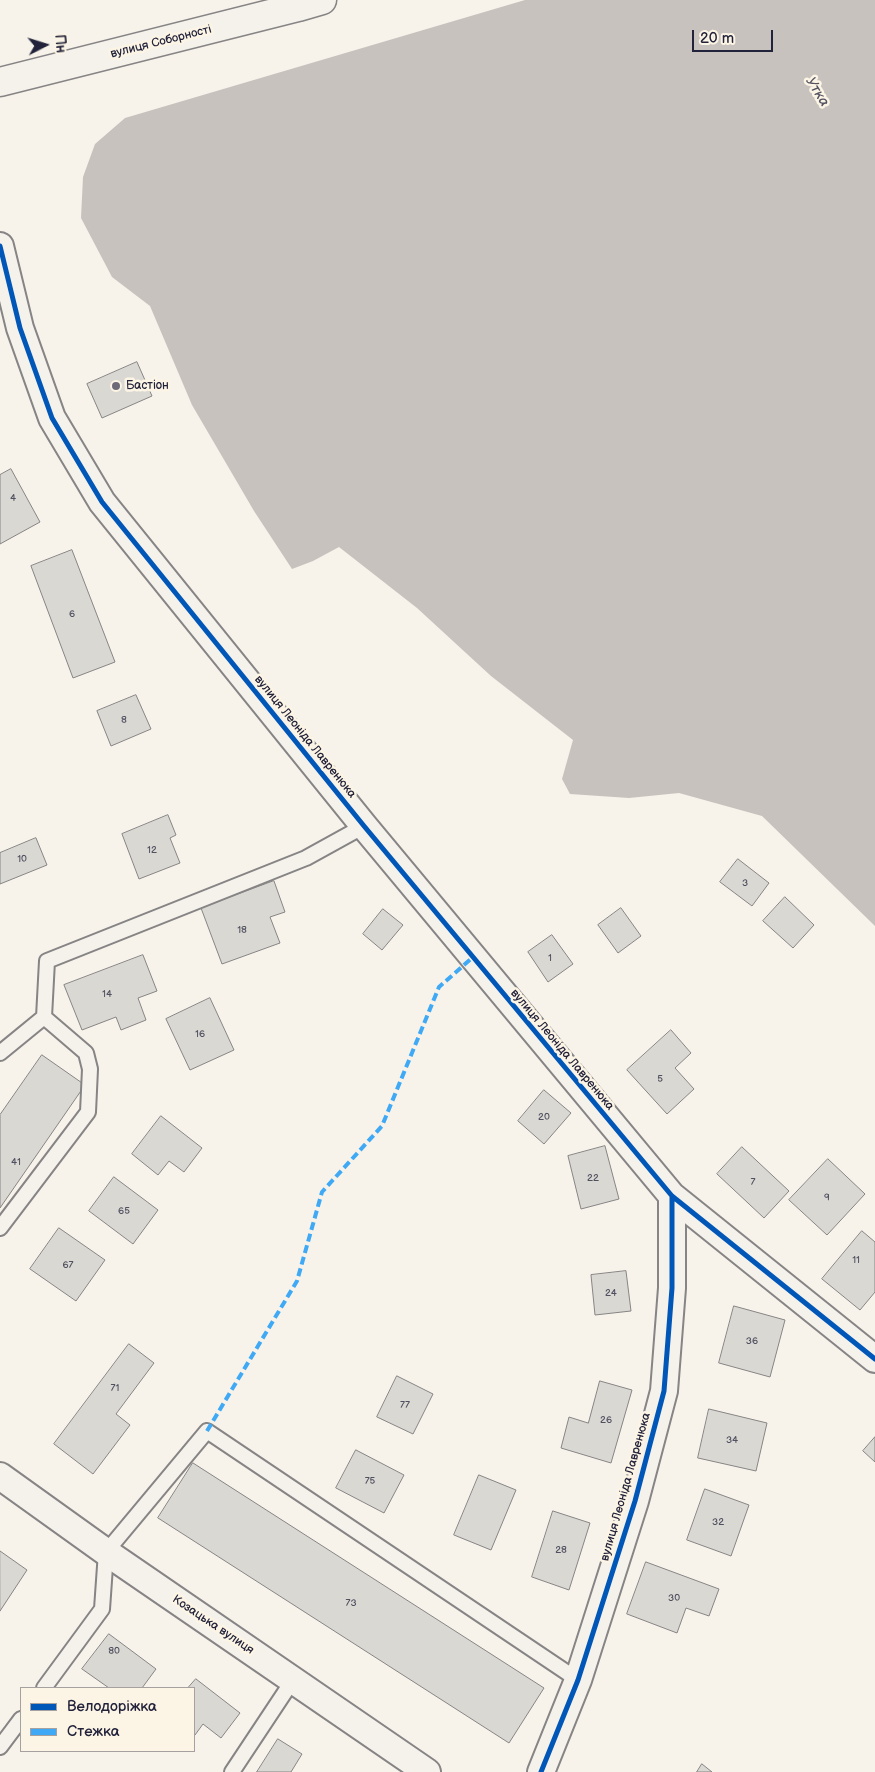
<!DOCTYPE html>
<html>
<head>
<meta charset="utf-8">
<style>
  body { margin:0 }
  #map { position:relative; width:875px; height:1772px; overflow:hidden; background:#f7f3ea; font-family:"Balsamiq Sans",sans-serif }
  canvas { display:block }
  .legend { position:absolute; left:20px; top:1687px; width:175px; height:65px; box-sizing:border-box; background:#fcf5e5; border:1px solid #a5a1a1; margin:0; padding:6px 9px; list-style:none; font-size:15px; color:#22223b }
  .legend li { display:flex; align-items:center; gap:10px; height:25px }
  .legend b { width:25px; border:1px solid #a5a1a1 }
  .north { position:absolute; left:20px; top:20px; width:50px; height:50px; -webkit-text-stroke:4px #fcf5e5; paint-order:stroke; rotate:85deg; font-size:14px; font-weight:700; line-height:20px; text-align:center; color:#22223b }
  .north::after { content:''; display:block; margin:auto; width:18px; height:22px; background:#22223b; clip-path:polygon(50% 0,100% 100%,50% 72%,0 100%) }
  .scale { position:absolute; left:692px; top:30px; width:81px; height:22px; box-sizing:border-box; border:2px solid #22223b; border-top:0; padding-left:6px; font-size:15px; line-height:18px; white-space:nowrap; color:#22223b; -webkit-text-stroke:4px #fcf5e5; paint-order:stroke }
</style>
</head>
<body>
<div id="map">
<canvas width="875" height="1772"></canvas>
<ul class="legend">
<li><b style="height:6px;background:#0057b8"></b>Велодоріжка</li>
<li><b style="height:6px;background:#3fa9f5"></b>Стежка</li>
</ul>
<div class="north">Пн</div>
<div class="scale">20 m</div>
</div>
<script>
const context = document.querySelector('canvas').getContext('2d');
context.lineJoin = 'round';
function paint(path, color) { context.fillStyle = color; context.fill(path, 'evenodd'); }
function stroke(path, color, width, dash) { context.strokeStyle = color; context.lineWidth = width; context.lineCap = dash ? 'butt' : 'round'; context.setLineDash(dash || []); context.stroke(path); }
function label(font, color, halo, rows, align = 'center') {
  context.font = font + ' "Balsamiq Sans",sans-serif'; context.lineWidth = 5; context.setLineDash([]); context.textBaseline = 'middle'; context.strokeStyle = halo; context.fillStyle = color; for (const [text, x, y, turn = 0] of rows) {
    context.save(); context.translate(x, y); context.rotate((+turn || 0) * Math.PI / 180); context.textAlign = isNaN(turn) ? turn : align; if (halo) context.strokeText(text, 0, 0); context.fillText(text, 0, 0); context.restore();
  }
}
const water = new Path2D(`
  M525,0H875V926L762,816L679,793L629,798L570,794L562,779L573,740L491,676L417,608L339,547L313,561L292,569L254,511L192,405L150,306L112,277L81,218L83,177L95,144L125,118Z`);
const building = new Path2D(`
  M137,362L152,396L102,418L87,384Z
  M11,469L40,522L0,544V475Z
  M72,550L115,662L73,678L31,566Z
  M136,695L151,729L111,746L97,711Z
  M168,815L176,835L170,838L180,863L139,879L122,834Z
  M36,838L47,865L0,884V853Z
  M738,859L769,883L752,906L720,882Z
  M274,881L285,912L270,917L280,943L222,964L201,908Z
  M785,897L814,925L793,948L763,921Z
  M621,908L641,936L618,953L598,925Z
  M383,909L403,925L382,950L363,934Z
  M552,935L573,964L548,982L528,952Z
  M143,955L157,991L138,998L146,1020L121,1030L116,1017L82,1030L64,985Z
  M210,998L234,1050L190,1070L166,1019Z
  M671,1030L691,1053L675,1068L694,1089L667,1114L627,1070Z
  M42,1055L85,1085L0,1208V1115Z
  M544,1090L571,1113L544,1144L518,1121Z
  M161,1116L202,1148L184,1172L169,1161L158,1175L132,1154Z
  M605,1146L619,1199L581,1209L568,1156Z
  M742,1147L789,1191L764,1218L717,1174Z
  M828,1159L865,1194L827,1235L789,1200Z
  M114,1177L158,1210L133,1244L89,1211Z
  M59,1228L105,1260L76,1301L30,1269Z
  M862,1231L875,1242V1292L860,1310L822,1279Z
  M626,1271L631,1311L595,1315L591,1275Z
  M734,1306L785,1320L770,1377L719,1363Z
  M129,1344L154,1363L116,1414L130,1425L93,1474L54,1444Z
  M397,1376L433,1394L413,1434L377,1417Z
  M600,1381L632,1390L611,1463L561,1448L569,1417L588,1423Z
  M709,1409L767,1423L756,1471L698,1458Z
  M875,1437V1462L863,1451Z
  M356,1450L404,1475L384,1513L336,1488Z
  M193,1463L544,1688L509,1743L158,1518Z
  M479,1475L516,1490L491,1550L454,1535Z
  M705,1489L749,1505L731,1556L687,1540Z
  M553,1511L590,1523L569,1590L532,1577Z
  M0,1551L27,1570L0,1611Z
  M646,1562L719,1589L709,1616L686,1608L677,1633L627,1614Z
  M109,1634L156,1669L142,1688H109L82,1669Z
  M196,1679L240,1713L221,1738L203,1724L195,1735L194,1734V1688H188Z
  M278,1739L302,1754L291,1772H257Z
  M702,1764L712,1772H697Z`);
const service = new Path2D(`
  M0,1053L44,1017
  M0,1228L88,1112L90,1069L86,1053L44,1017L47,961L306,858L364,826
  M44,1688L102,1609L106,1552L207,1431L578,1680
  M0,1747L21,1719
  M232,1772L293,1680`);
const minor = new Path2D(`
  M0,246L20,328L52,418L102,502L364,826L672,1196L875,1359
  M0,1476L106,1552L427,1772
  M541,1772L578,1680L635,1501L664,1391L672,1288V1196`);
const secondary = new Path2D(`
  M0,82L298,7L322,0`);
const quiet = new Path2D(`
  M207,1431L297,1281L322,1192L382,1126L439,987L472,958`);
const cycleway = new Path2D(`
  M0,246L20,328L52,418L102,502L364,826L672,1196L875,1359
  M541,1772L578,1680L635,1501L664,1391L672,1288V1196`);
const markers = [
  [116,386,5,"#6d6b78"]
];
const numberNames = [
  ["4",13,498],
  ["6",72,614],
  ["8",124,720],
  ["12",152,850],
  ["10",22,859],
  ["3",745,883],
  ["18",242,930],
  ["1",550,958],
  ["14",107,994],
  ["16",200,1034],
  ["5",660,1079],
  ["20",544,1117],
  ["41",16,1162],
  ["22",593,1178],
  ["7",753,1182],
  ["9",827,1197],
  ["65",124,1211],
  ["11",856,1260],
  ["67",68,1265],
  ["24",611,1293],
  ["36",752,1341],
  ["71",115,1388],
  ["77",405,1405],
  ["26",606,1420],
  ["34",732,1440],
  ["75",370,1481],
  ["32",718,1522],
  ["28",561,1550],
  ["30",674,1598],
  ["73",351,1603],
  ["80",114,1651]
];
const streetNames = [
  ["вулиця Соборності",161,42,-14],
  ["вулиця Леоніда Лавренюка",305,737,51],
  ["вулиця Леоніда Лавренюка",562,1050,50],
  ["вулиця Леоніда Лавренюка",626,1487,-74],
  ["Козацька вулиця",213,1625,34]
];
const poiNames = [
  ["Бастіон",126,386]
];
const waterNames = [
  ["Утка",817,92,58]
];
paint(water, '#c7c2be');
paint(building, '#dad8d2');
stroke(building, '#868485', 1);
stroke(service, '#868485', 18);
stroke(minor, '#868485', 30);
stroke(secondary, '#868485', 31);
stroke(service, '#f5f2ec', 14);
stroke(minor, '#f5f2ec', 26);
stroke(secondary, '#f5f2ec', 28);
stroke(quiet, '#3fa9f5', 4, [8, 4]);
stroke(cycleway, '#0057b8', 5);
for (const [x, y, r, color] of markers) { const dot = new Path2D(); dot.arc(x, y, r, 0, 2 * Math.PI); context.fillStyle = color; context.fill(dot); stroke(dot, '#fcf5e5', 2); }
label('10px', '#505061', null, numberNames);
label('12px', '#22223b', '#fcf5e5', streetNames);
label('12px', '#22223b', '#fcf5e5', poiNames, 'left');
label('italic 14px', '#545362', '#fcf5e5', waterNames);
</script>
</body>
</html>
